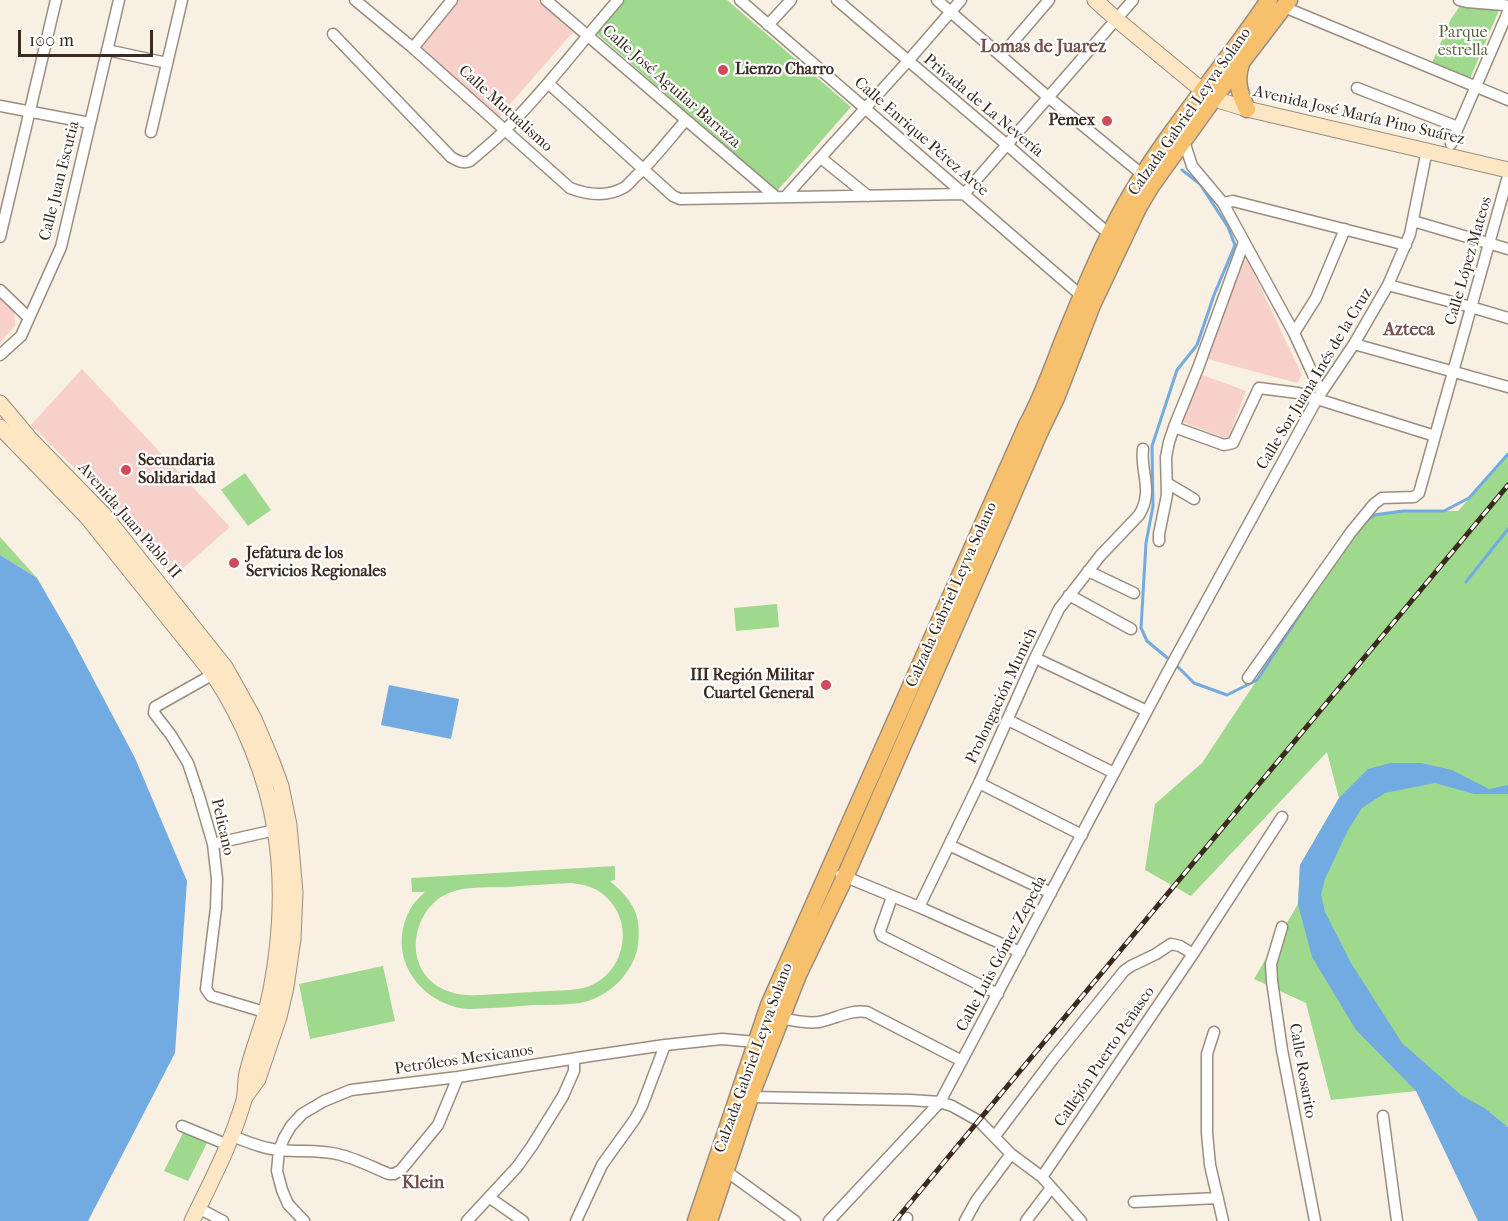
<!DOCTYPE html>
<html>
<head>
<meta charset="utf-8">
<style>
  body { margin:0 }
  #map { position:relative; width:1508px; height:1221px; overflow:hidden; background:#f8f0e2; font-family:"IM FELL French Canon",serif }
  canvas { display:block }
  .scale { position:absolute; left:18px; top:30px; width:135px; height:27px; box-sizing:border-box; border:3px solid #3b2a1e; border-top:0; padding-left:8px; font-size:18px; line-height:21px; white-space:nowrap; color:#3b2a1e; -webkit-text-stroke:4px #fff; paint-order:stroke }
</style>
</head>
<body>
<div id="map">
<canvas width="1508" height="1221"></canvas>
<div class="scale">100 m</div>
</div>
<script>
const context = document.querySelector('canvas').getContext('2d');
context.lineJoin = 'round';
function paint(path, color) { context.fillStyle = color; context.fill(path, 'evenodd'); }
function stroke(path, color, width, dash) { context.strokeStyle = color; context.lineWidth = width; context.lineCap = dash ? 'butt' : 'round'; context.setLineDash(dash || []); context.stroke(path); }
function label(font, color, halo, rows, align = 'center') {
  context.font = font + ' "IM FELL French Canon",serif'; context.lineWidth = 4.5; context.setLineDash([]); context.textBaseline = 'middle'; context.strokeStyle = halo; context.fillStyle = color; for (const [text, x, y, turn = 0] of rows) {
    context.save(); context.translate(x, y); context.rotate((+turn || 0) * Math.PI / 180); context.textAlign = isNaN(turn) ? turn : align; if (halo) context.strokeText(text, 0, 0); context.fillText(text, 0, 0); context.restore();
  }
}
const built = new Path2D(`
  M448,0H537L573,32L498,118L409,41Z
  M1245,255L1302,375L1297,383L1208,359Z
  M0,296L14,308L15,326L0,342Z
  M82,369L230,527L171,579L121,514L31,425Z
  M1197,373L1246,391L1228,439L1180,421Z`);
const green = new Path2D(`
  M625,0H727L851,107L777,191L596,33Z
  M1462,3L1500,8L1469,81L1431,65L1451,19Z
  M1508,455V1127L1486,1109L1416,1091L1331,1100L1306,1003L1254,979L1298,904L1300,865L1339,798L1327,752L1191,896L1145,870L1155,804L1202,763L1350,539L1374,515L1403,511H1458Z
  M245,473L271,510L248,526L221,490Z
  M0,537L37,578L0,555Z
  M777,604L779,627L736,631L734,608Z
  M615,866V880L610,881C632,900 642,914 638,945C634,973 608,998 580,1003C565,1005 549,1005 534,1005C513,1007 491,1008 470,1009C464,1009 457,1008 452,1006C408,991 388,946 412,906C415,901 421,896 425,892H412L411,878ZM572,883C584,885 596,887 605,896C633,920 627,967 594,984C581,991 564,990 549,991C533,992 516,993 499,994C479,995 459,998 441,988C405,969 410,918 441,897C460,885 487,888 508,887C529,885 551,884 572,883Z
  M383,966L395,1021L310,1039L299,984Z
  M184,1131L207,1143L188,1181L164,1171Z`);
const water = new Path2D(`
  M0,555L37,578L70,635L135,758L187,881L175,1053L88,1221H0Z
  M389,685L459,699L451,739L381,725Z
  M1391,763H1421L1452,770L1489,789L1508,785V794H1474L1435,783L1385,793L1362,808L1348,830L1325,879L1321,895L1325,912L1351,963L1402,1043L1461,1095L1486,1109L1508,1127V1221H1478L1416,1091L1356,1030L1312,957L1298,904L1300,865L1339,798L1368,769Z`);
const stream = new Path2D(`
  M1367,520L1374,515L1403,511H1444L1469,498L1508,454
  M1466,582L1508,529
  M1171,661L1147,641L1141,628L1146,543L1153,506L1152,446L1177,370L1197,345L1214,295L1235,245L1228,227L1200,184L1182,170
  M1176,665L1194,683L1227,695L1257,680L1314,593`);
const street = new Path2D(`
  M355,0L413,48L570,188C588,195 608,197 625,187C629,184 632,180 635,177C654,160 669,139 686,120
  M546,0L776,197
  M740,0L1085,299
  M837,0L1006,144L1110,235
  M937,0L1048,97L1143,175
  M1459,0L1467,2L1504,5L1508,6
  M1284,7L1508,100
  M768,25L791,0
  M333,34L451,157C458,161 463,164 470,161C482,151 494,141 505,130C546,90 580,43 618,0
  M413,48L452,0
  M107,50L167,63
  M1001,56L1049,0
  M548,83L673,196L680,199L964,194L1133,0
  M1357,88L1458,127
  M0,106L90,123
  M151,132L182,0
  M1184,141L1192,166L1223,203L1294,333L1321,392
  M1451,144L1508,12
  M821,158L868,196
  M785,197L908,61L961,0
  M1223,203L1233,201L1406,245
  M1413,221L1508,249
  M0,237L56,0
  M1388,285L1471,307L1508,318
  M0,290L29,318
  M1294,333L1316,298L1345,229
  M1354,344L1508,387
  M0,355L21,336L61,247L119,0
  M1174,427L1224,445L1233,443L1259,388L1298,393L1435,436
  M1167,483L1194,499
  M1159,541V534L1167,495L1166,457L1169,442L1174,427L1198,368L1244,242
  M1088,571L1134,593
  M1069,595L1131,629
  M1035,658L1147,711
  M217,672L155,707L154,713L171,735L188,763L199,796L213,844L217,879L216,908L206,989L211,996L271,1014
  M1248,678L1351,532L1374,504L1382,498L1414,497L1419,493L1508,176
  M1008,720L1114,773
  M979,783L1082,835
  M213,844L275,830
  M949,845L1051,893
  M841,875L919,907L1020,952
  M892,897L880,931L882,936L998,994
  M919,907L979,783L1035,658L1059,609L1100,556L1139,515C1154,491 1140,472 1143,449
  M1282,927L1271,964L1272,981L1282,1050L1315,1221
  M780,1018C793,1020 806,1024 819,1022C835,1019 851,1009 867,1012L962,1061
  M1214,1032L1207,1054V1133L1210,1165L1223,1221
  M750,1097L910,1100L940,1102L952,1106L979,1121L1011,1154L1042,1177L1081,1221
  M1383,1116L1397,1221
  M182,1126L228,1145
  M232,1136C248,1142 264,1149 281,1150C300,1152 318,1150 337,1154C355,1158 372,1167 389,1174H394L401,1170L438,1125L458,1077
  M995,1136L1053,1059L1124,971L1131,966L1156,954L1171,944L1180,946L1193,954
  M726,1171L795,1221
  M1042,1177L1193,954L1282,817
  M490,1198L523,1221
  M1134,1202L1218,1198
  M198,1208L223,1221
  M304,1221L288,1204L282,1190L277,1171L279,1150L284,1138L291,1126L302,1114L324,1101L351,1090L458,1077L590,1056L665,1045L722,1039L756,1042
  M467,1221L517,1167L532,1146L563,1096L574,1071V1059
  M576,1221L602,1165L635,1119L642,1106L665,1045
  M829,1221L940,1102L1166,675L1317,399L1354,344L1388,285L1410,234L1427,150
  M906,1221L907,1218
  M965,1221L976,1201L1011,1154
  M1026,1221L1051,1188`);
const secondary = new Path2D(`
  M1095,0L1116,19L1203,91L1221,101L1247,109L1508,170
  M0,403L31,440L104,515L225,667L254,719L271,759L281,786L289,825L295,892L293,939L286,987L279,1017L258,1079L245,1097
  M0,427L87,517L213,674C243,719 267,777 275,830C285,888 280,955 266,1012C260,1032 252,1052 247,1073C245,1081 246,1091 244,1100C232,1142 211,1182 192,1221`);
const primary = new Path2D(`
  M1241,64C1235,80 1240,95 1247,109
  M696,1221L769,1005L1027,425C1042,398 1052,369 1063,341C1082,295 1101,248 1125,205C1166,132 1223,69 1269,0
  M709,1221L750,1097L798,975L845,877L1003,517L1040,431L1056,398L1092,305L1138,208L1151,186L1214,98L1289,0`);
const rail = new Path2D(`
  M895,1221L1508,485`);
const markers = [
  [723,70,6,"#d1495b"],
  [1107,121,6,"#d1495b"],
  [126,470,6,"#d1495b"],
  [234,563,6,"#d1495b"],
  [826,685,6,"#d1495b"]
];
const parkNames = [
  ["Parque",1463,33],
  ["estrella",1463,51]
];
const poiNames = [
  ["Lienzo Charro",735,70],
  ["Pemex",1095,121,"right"],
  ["Secundaria",138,461],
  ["Solidaridad",138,479],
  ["Jefatura de los",246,554],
  ["Servicios Regionales",246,572],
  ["III Región Militar",814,676,"right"],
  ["Cuartel General",814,694,"right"]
];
const streetNames = [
  ["Calle José Aguilar Barraza",671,87,41],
  ["Privada de La Nevería",983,106,40],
  ["Calle Mutualismo",505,109,42],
  ["Calzada Gabriel Leyva Solano",1190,112,-55],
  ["Avenida José María Pino Suárez",1359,116,13],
  ["Calle Enrique Pérez Arce",921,137,41],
  ["Calle Juan Escutia",60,181,-76],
  ["Calle López Mateos",1469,261,-74],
  ["Calle Sor Juana Inés de la Cruz",1315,379,-59],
  ["Avenida Juan Pablo II",129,521,49],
  ["Calzada Gabriel Leyva Solano",952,595,-66],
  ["Prolongación Munich",1002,696,-65],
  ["Pelicano",222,827,77],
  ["Calle Luis Gómez Zepeda",1002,954,-62],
  ["Callejón Puerto Peñasco",1105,1057,-56],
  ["Calzada Gabriel Leyva Solano",754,1058,-70],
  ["Petróleos Mexicanos",464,1060,-8],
  ["Calle Rosarito",1302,1071,80]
];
const neighbourhoodNames = [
  ["Lomas de Juarez",1043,48],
  ["Azteca",1409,331],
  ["Klein",423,1184]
];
paint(built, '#f7d0ca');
paint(green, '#9ed98d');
paint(water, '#72abe1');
stroke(stream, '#72abe1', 3);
stroke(street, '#9a8d80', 13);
stroke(secondary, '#9a8d80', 17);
stroke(primary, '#9a8d80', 19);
stroke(street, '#fff', 10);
stroke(secondary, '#fce6c4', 15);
stroke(primary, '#f7c06c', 16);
stroke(rail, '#3b2a1e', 5);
stroke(rail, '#fff', 3, [9]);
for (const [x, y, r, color] of markers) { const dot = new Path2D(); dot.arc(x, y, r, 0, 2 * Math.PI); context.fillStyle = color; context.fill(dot); stroke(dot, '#fff', 2); }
label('16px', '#595f3f', '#fff', parkNames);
label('bold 16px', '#3b2a1e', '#fff', poiNames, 'left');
label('16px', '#3b2a1e', '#fff', streetNames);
label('bold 18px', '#745148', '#fff', neighbourhoodNames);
</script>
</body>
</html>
